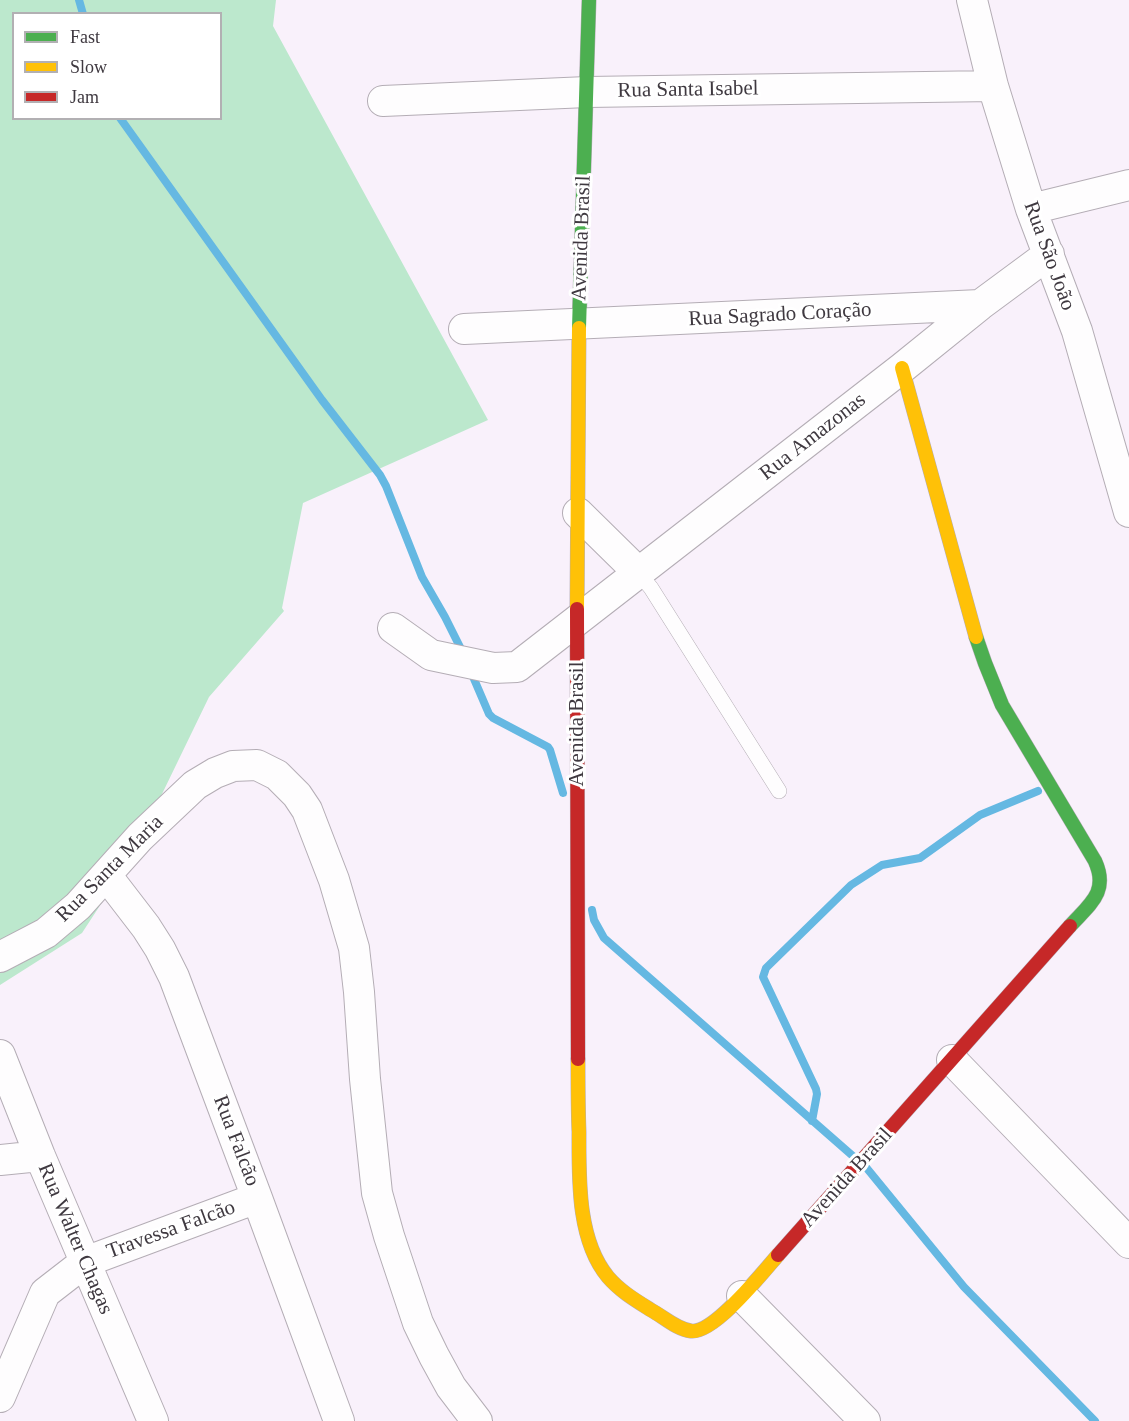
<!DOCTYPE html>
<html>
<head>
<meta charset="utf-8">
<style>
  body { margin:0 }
  #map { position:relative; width:1129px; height:1421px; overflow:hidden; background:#f9f1fb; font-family:"Times New Roman",serif }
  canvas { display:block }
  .legend { position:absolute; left:12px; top:12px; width:210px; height:108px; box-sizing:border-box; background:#fff; border:2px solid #b2b0b3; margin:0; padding:8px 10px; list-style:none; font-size:18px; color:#3f3940 }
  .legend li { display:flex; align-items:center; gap:12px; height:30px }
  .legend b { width:30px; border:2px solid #b2b0b3 }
</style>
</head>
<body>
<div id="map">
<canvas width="1129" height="1421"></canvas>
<ul class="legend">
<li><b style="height:8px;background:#4caf50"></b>Fast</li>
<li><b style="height:8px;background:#ffc107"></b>Slow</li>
<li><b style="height:8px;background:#c62828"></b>Jam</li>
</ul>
</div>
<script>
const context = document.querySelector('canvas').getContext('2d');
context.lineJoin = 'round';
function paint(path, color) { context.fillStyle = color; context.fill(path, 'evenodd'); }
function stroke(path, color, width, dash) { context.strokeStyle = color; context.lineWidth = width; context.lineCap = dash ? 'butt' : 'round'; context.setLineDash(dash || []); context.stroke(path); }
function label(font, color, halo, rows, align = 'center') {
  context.font = font + ' "Times New Roman",serif'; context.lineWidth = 6; context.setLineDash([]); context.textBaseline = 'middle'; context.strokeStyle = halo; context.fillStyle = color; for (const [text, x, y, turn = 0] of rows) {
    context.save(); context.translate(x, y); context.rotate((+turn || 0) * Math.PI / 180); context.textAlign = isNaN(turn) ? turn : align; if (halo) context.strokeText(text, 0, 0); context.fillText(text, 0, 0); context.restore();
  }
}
const green = new Path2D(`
  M0,0H276L273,26L488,420L303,503L282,608L284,611L209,697L131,858L82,933L0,985ZM14,14H220V118H14Z`);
const stream = new Path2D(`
  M79,0L83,14
  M120,118L322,400L380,475L386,486L422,577L445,617L463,653
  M471,672L489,714L493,718L548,747L550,750L563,793
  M592,910L594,920L604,938L854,1157
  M812,1121L817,1094L816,1089L763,977L766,968L851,885L882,865L920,858L980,815L1038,791
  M865,1166L964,1287L1095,1421`);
const lane = new Path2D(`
  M638,572L651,588L779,791`);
const street = new Path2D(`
  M972,0L993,86L1031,209L1077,331L1129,512
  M383,101L587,92L993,86
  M1031,209L1129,185
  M464,329L980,305
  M578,513L638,572
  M393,628L431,655L493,668L517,667L902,368L980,305L1049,254
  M106,875L146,927L160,949L174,977L257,1198L339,1421
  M0,957L46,933L78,906L140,837L195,785L215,773L233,766L257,765L277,775L297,795L307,810L334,880L354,948L359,992L365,1079L377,1193L389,1236L418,1323L434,1356L451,1387L477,1421
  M0,1055L40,1156L153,1421
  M952,1060L1129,1243
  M0,1160L40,1156
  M742,1296L865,1421
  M0,1397L45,1293L85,1262L257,1198`);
const fast = new Path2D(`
  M579,328L589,0
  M976,637L985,663L1002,705L1095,861C1109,892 1090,904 1070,926`);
const slow = new Path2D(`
  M902,368L976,637
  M577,609L579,328
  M578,1059C578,1083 578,1108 579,1132C579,1178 577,1240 608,1277C620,1291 635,1300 651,1310C664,1317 676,1329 691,1331C714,1334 763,1272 778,1255`);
const jam = new Path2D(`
  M577,609L578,1059
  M778,1255L1070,926`);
const streetNames = [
  ["Rua Santa Isabel",688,90,-1],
  ["Avenida Brasil",582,238,-88],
  ["Rua São João",1049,256,70],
  ["Rua Sagrado Coração",780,315,-3],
  ["Rua Amazonas",813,437,-38],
  ["Avenida Brasil",577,724,-90],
  ["Rua Santa Maria",110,869,-45],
  ["Rua Falcão",236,1141,69],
  ["Avenida Brasil",847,1178,-48],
  ["Travessa Falcão",171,1230,-20],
  ["Rua Walter Chagas",75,1239,67]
];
paint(green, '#bce8cd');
stroke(stream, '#65b8e2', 8);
stroke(lane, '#b4adb5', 16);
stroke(street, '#b4adb5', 32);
stroke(fast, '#b4adb5', 15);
stroke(slow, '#b4adb5', 15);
stroke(jam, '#b4adb5', 15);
stroke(lane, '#fefdfe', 15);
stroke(street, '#fefdfe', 30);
stroke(fast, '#4caf50', 14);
stroke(slow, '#ffc107', 14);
stroke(jam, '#c62828', 14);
label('21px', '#3f3940', '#fff', streetNames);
</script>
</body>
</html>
